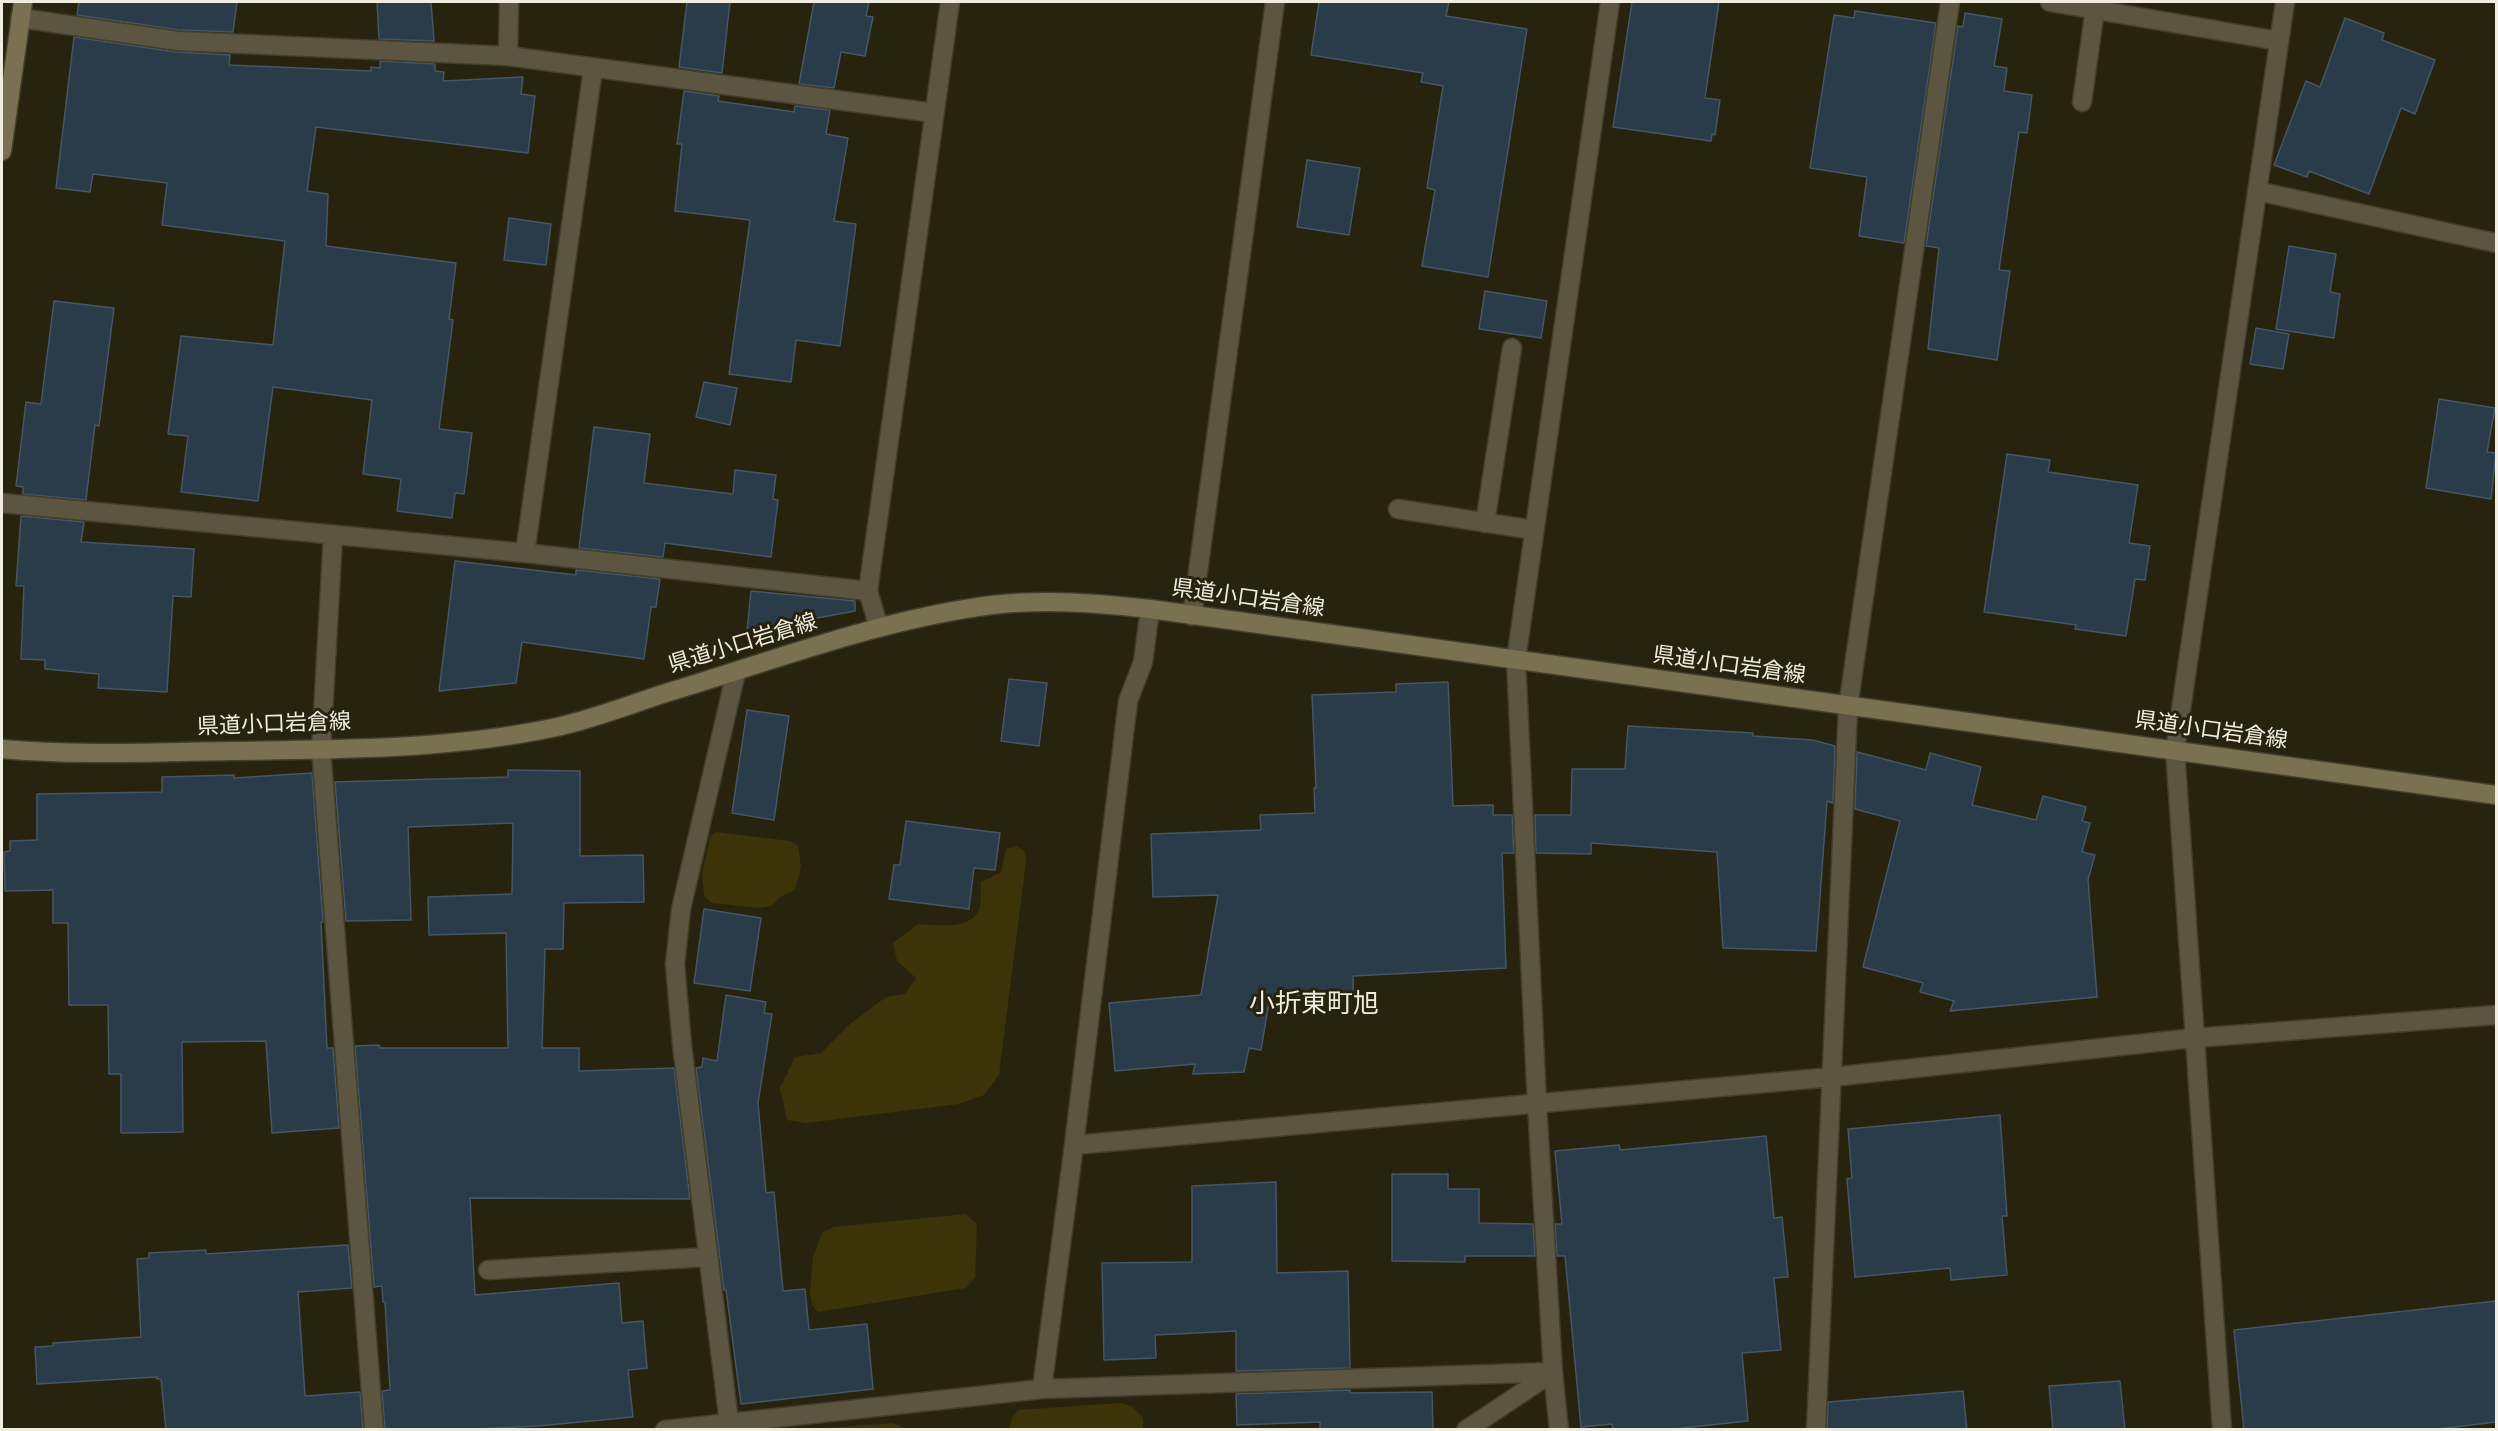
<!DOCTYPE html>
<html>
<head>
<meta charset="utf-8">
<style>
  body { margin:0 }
  #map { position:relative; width:2498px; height:1431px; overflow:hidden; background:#28230f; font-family:"Space Grotesk",sans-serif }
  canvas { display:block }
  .frame { position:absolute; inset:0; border:3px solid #f0ece0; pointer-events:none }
</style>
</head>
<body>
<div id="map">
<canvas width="2498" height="1431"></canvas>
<div class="frame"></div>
</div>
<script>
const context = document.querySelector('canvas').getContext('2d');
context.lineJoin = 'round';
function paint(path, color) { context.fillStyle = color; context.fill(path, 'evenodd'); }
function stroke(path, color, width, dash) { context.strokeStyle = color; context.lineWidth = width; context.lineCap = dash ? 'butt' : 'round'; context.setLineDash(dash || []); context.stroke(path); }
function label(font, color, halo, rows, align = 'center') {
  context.font = font + ' "Space Grotesk","Noto Sans JP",sans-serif'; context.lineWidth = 6; context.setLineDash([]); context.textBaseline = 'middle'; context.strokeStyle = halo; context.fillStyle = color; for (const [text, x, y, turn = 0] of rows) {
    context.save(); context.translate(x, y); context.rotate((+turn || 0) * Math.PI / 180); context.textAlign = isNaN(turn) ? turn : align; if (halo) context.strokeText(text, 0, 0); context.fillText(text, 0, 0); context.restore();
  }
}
const green = new Path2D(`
  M716,832L790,841L798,846L801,867L795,890L782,896L771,906L759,908L712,903L704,896L702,873L711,835Z
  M1016,846L1025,851L1026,861L999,1075L984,1095L959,1104L806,1123L787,1120L780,1088L795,1057L821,1053L850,1024L886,997L905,994L916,978L897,961L893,943L918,924C936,925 969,931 979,910C982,903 980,890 981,882L1001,872L1006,849Z
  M966,1214L977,1224L975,1277L966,1288L818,1312L812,1305L810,1293L813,1257L822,1233L833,1227Z
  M1120,1403L1132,1406L1143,1418V1429H1009L1012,1418L1018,1410Z
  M893,1423L908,1429H810Z`);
const building = new Path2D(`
  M79,2H237L233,32L179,30L77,15Z
  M377,2H431L434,41L379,39Z
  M687,2H730L722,73L679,67Z
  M814,2H869L866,16L873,17L865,56L841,52L834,88L799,84Z
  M1319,2H1449L1446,16L1527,29L1488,277L1422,266L1435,190L1427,188L1443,86L1421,82L1423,73L1311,55Z
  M1632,2H1719L1705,98L1720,100L1715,135L1712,134L1711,141L1613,127Z
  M1855,11L1936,23L1904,243L1859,236L1867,177L1810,168L1834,15L1854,18Z
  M1965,13L2002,19L1994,66L2007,68L2004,91L2032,95L2027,133L2019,132L1999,270L2010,271L1997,360L1928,349L1939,248L1926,246L1958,26L1963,27Z
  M2345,18L2384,33L2382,40L2435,60L2415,114L2401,108L2369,194L2309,171L2307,177L2274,165L2306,81L2320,87Z
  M74,37L176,52L230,55L229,65L371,71V67L380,68V61L435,64V71L444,72L443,81L523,77L521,94L535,96L528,153L316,127L307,191L328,194L326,246L456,263L449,319L453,320L439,429L472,433L464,494L455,493L452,518L397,511L401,479L363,474L372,400L273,387L258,501L181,492L188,436L168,434L181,336L273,345L285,241L162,225L167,183L93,174L90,192L56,188Z
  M684,91L719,96L718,101L794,112L795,106L830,110L826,134L848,138L834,221L856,224L840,346L796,340L791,382L729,374L750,220L675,211L682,144H677Z
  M1307,160L1360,168L1349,235L1297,227Z
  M509,218L551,224L546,265L504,260Z
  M2289,246L2336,254L2330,292L2340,294L2334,338L2276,329Z
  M1485,291L1547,301L1541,338L1479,329Z
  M54,301L114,308L99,426L95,425L86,500L23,494V487L16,486L26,402L41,404Z
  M2256,328L2289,334L2283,369L2250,364Z
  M704,382L737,388L730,425L696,417Z
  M2439,399L2495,408L2487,452L2496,453L2491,499L2426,488Z
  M594,427L650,434L644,483L733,494L735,470L776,475L773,499L778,500L771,557L665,543L663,557L579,548Z
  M2007,454L2050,460L2048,472L2138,485L2129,543L2150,546L2145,580L2135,579L2126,636L2075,629L2076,625L1984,612Z
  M21,516L84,522L81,542L194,549L191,597L173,596L167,692L98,688L99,674L45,669V660L21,659L24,586H16Z
  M455,561L576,575V570L660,579L656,607H651L644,659L522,642L516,683L439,691Z
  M751,591L855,601V611L747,631Z
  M1009,679L1047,683L1039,746L1001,741Z
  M1448,682L1453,806L1493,805V815H1512L1514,853H1502L1506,968L1353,976V995L1270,996L1261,1050L1249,1048L1244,1072L1193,1074L1195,1064L1115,1071L1109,1003L1201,995L1218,895L1153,897L1151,834L1261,830L1260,815L1315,813L1314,788H1316L1312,695L1396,692V684Z
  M747,710L789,716L774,820L732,813Z
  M1628,726L1753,733V736L1813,740L1835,746L1833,803L1827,801L1816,951L1723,948L1717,852L1591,843V854L1536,853L1535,815H1571L1572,769H1625Z
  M1857,752L1926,770L1930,753L1981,767L1972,805L2036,820L2043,796L2086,807L2082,821L2090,823L2082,852L2095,855L2088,880L2097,997L1950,1011L1954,1001L1920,992L1923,983L1863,967L1900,821L1855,809Z
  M508,770L580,771V856L643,855L644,902L564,903L563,949H545L542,1048H579V1071L674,1068L690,1199L470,1198L475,1295L619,1283L622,1323L643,1321L647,1368L628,1370L633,1417L538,1426L458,1430H385L382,1391L390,1390L385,1302H383L382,1286L374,1287L355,1046L379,1045L380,1048H508L506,933L429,935L428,897L512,894L513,823L408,827L411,920L346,921L335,782L508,777Z
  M312,773L323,922H321L327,1048H333L339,1128L272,1133L266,1041L182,1042L183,1132L121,1133V1074H109L108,1005H69L68,923H53V890L5,891L4,852L10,851V841L37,840V794L162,792V777L234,775V778Z
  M906,821L1000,833L995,870L974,868L969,909L889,899L894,865H900Z
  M704,909L761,918L750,991L694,983Z
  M726,995L766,1002L764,1013L772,1014L758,1103L766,1193L774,1192L783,1291L805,1289L809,1330L867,1324L873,1389L741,1404L726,1290H724L696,1068L702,1067L703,1058L717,1061Z
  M2000,1115L2007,1216H2002L2007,1275L1951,1280L1950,1268L1855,1277L1847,1179L1852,1178L1848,1129Z
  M1766,1136L1774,1218L1782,1217L1788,1277L1774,1278L1781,1350L1742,1353L1748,1421L1664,1430H1613L1612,1424L1581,1427L1565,1256H1557L1555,1224H1562L1555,1151L1619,1145L1620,1150Z
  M1392,1174H1448V1189H1479V1223L1533,1224L1535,1256H1465V1262L1392,1261Z
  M1276,1182L1277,1273L1348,1271L1350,1368L1236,1371V1331L1155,1335L1156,1358L1104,1360L1102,1263L1192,1262V1186Z
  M348,1245L352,1288L298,1292L305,1396L360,1392L363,1430H166L161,1379H157V1377L37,1384L35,1347L53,1346V1343L141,1337L137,1259L149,1258V1253L206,1250V1254Z
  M2496,1301V1422L2430,1430H2244L2234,1330Z
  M2120,1381L2125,1430H2053L2049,1386Z
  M1350,1390V1393L1432,1392L1433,1430H1320V1422L1237,1425L1236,1394Z
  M1963,1391L1967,1430H1827L1828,1402Z`);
const lane = new Path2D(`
  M2082,102L2095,9
  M1398,509L1534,530
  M1485,523L1512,348
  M488,1270L708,1257
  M1466,1430L1553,1372`);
const street = new Path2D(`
  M2050,2L2279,41
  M20,18L178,41L508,56L934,113
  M508,56L509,2
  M2257,191L2496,243
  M2,503L525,553L868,591L950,2
  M333,535L321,749L374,1430
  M525,553L593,69
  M868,591L879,628
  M1192,616L1275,2
  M1074,1145L1832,1077L2194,1038L2496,1015
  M1042,1389L1074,1145L1128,701L1143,662L1150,609
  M665,1430L1042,1389L1553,1372
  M730,1430L682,1045L675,964L681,909L736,672
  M1559,1430L1553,1372L1537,1104L1516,660L1610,2
  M1816,1430L1848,707L1950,2
  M2222,1430L2175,750L2285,2`);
const secondary = new Path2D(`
  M2,151L23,2
  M2,749C77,756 154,752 230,751C337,749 447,750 552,728C591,720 631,704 669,692C775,660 882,619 992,605C1045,599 1097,603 1150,609L2496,795`);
const streetNames = [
  ["県道小口岩倉線",1248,599,8],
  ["県道小口岩倉線",743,644,-17],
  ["県道小口岩倉線",1729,666,8],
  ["県道小口岩倉線",274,725,-2],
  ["県道小口岩倉線",2211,731,8]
];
const quarterNames = [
  ["小折東町旭",1314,1005]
];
paint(green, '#3d3308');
paint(building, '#2a3c49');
stroke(building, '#445765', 1.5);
stroke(lane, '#443f2c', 21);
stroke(street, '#443f2c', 21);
stroke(secondary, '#443f2c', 21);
stroke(lane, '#5b5541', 18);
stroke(street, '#5b5541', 18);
stroke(secondary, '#7a7150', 18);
label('22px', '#f0ece0', '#28230f', streetNames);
label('26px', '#f0ece0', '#28230f', quarterNames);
</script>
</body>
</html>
